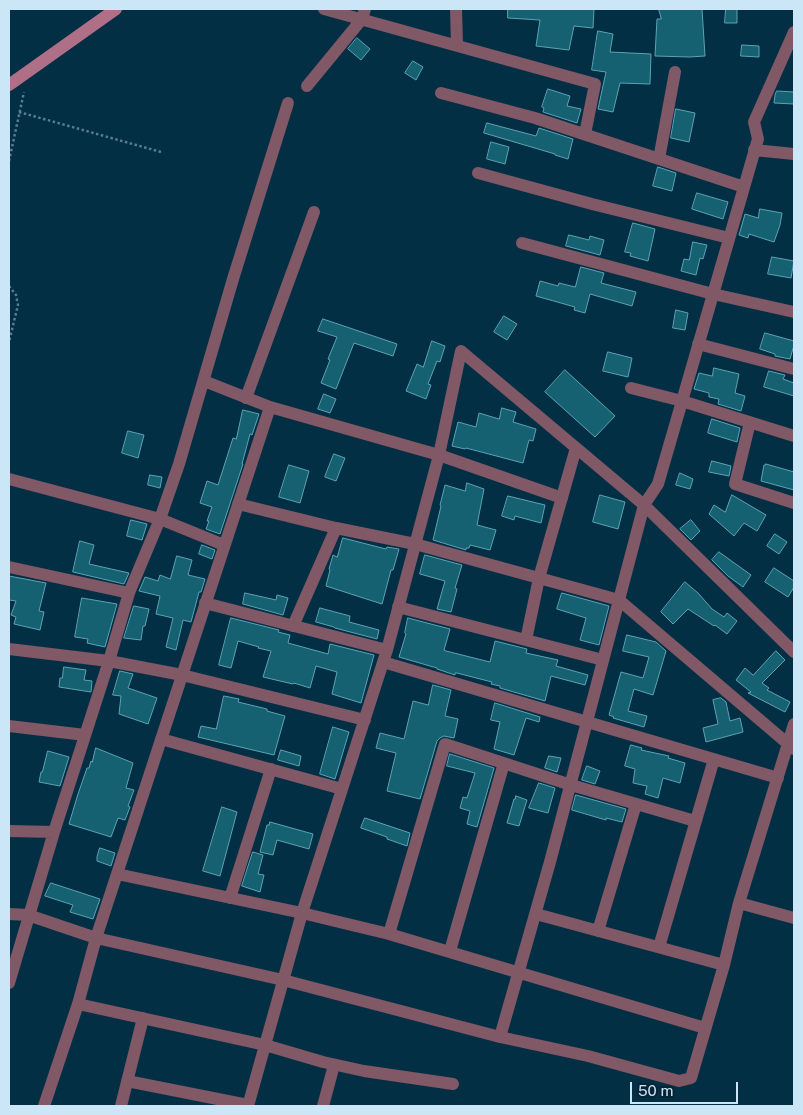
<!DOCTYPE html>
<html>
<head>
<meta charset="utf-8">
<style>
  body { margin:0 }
  #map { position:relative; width:803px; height:1115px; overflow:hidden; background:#032f44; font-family:"Public Sans",sans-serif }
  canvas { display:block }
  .frame { position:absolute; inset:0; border:10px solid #cbe6f7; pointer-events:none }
  .scale { position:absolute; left:630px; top:1082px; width:108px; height:22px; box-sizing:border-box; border:2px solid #cbe6f7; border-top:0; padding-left:6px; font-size:15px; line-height:18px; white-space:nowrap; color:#cbe6f7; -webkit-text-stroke:4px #082434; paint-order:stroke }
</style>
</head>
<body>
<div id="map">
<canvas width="803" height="1115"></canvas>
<div class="frame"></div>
<div class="scale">50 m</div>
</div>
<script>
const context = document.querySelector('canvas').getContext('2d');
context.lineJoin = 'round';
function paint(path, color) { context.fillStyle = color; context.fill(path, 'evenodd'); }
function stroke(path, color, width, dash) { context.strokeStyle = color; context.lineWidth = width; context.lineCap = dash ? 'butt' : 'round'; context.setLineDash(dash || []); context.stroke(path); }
const building = new Path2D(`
  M508,9H594L593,28L574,26L569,50L536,46L540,20L508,18Z
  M659,9H702L705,56L690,57L655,56L657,19H661Z
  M726,9H737V23H725Z
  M598,31L613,34L610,52L651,54L650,84L620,83L613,112L598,109L606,72L592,70Z
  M357,38L370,49L361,60L348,49Z
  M742,45L759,46V57L741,56Z
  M413,61L423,67L416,80L405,73Z
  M548,89L570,96L567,106L581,109L577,123L543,112L544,108L542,107Z
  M777,91L794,92V104L774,103L775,95Z
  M676,109L695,113L689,142L671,138Z
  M487,123L536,136L539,128L573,139L568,159L555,155V154L484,133Z
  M491,142L509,147L505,164L487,159Z
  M658,167L676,173L672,191L653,186Z
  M697,193L728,202L723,219L692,209Z
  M760,209L782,213L780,225L774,242L749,234L748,238L739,235L745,214L758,218Z
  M633,223L655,229L648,261L630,256L631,253L625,252Z
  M569,235L589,240L590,236L604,240L600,255L566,246Z
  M693,242L707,245L703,259L700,258L696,275L681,271L684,259L689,260Z
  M772,257L794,261L791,278L768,274Z
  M581,267L604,273L601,283L636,292L632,306L590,294L585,313L574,310L575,307L536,296L540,281L558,286L559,283L575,287Z
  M676,310L688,313L685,330L673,328Z
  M504,316L517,324L507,340L494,332Z
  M323,319L397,344L393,356L354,343L336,389L321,383L330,360L328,359L337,337L318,331Z
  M765,333L794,341V345L790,359L775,356V354L760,349Z
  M432,341L445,346L440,362L437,361L428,384L431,385L426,399L406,391L417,364L423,367Z
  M608,352L632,358L628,377L603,371Z
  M714,368L739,374L735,393L745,396L741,411L718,404L719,399L709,397V393L694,389L699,373L712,376Z
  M565,370L615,416L595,437L545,392Z
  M769,371L785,375L783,379L794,383V396L764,387Z
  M324,394L336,399L330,413L318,409Z
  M502,408L516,412L513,422L536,429L533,441L529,440L523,463L466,448L465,449L452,446L458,422L476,427L479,413L499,419Z
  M243,410L259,414L252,435L250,434L242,464H243L220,534L206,529L209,521H207L212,507L200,503L207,481L218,485L233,438L236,439Z
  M712,419L740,428L737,442L708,433Z
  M128,431L144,435L138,458L122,453Z
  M334,454L345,458L336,481L325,477Z
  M712,461L731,466L729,476L709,472Z
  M766,464L794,472V490L761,481L764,465H765Z
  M289,465L309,471L300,503L279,497Z
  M680,473L693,479L690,489L676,485Z
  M150,475L162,477L160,488L148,485Z
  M467,483L484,489L477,525L496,530L490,550L470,545L469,548H466V550L433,540L441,506L440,505L445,485L465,491Z
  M600,495L625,502L618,529L593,522Z
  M732,495L766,515L757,531L744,523L734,536L709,514L714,505L725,512Z
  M508,496L545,505L541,523L515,516L514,520L502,516Z
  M131,520L147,524L142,540L127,536Z
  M691,520L700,531L691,540L680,529Z
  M775,534L787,542L779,554L767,546Z
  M343,538L386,549L387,547L399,549L393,570H391L382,604L326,586L330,570L329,569L333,555L337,557Z
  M80,541L94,545L89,564L129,573L124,584L73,572Z
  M202,545L215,550L212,559L199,554Z
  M719,552L751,575L743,587L728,576L712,560Z
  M425,555L462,565L455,588L457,589L451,612L437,609L445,581L420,574Z
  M177,556L192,560L188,575L205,579L201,592H199L191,622L183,620L176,650L166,647L173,618L156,614L160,596L139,591L145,577L158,581L160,575L170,579Z
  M774,568L794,581V587L788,597L765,582Z
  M9,576L46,583L39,611L44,612L40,630L14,624L16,617L11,615L16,601L9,600Z
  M685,582L698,593L712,609L724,617L727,613L737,621L727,634L715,625L714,626L688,609L673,624L661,612Z
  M245,593L276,600L277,595L288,598L283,615L243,604Z
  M562,593L609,606L599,645L580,640L586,618L557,609Z
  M82,598L117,604L105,647L87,643L88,639L75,637Z
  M134,606L149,609L145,626H143L141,640L124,638Z
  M320,608L350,616L349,622L379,630L377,639L335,628L334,627L316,622Z
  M231,618L279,630L278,632L290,635L288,643L328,654L330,644L374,655L361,703L332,694L337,672L316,666L310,688L294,683L293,684L263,677L271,651L258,648L259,647L238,641L231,668L219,665Z
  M408,618L450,629L444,650L446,651L490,662L495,641L527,649L526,653L558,660L556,666L588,675L585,685L551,676L545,701L500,688V686L491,684L492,682L457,673H455V675L437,669V668L399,657L406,634L405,633Z
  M627,635L656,642L666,651L653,695L634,689L628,711L647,716L644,727L613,718L614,717L609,715L621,672L643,678L649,657L623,651Z
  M776,651L785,660L762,683L769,688L767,690L790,702L785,712L748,693L751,692L736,680L745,668L753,675Z
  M64,667L86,670L84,680L92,681L91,692L59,687L60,678H62Z
  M120,671L133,674L128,688L157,698L148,724L119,714L121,696L113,695Z
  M433,685L451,690L445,716L458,719L454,738L444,736L440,738L437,741L420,799L387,791L396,753L376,748L380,733L404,739L413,701L428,705Z
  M224,696L239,699L238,702L267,709V711L285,716L274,755L198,737L201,726L216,729Z
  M721,698L726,702L730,721L740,718L743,732L706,742L703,728L718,724L713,700Z
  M495,703L540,717L539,722L526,718L514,755L494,749L500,722L491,720Z
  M333,727L349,732L335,779L320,774Z
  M631,745L642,748L641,750L669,756L668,758L685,763L680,783L663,778L658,798L645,794L647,786L633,783L635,769L625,766Z
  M96,748L133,763L126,788L134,790L128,806L130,807L125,820L118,818L111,837L69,824L78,794L87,768H89L91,761L92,762Z
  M281,750L301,756L299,766L278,760Z
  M48,751L69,757L60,786L39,782L41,772H42Z
  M450,754L494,768L477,827L467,824L470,811L460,808L463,797L467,798L475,773L447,766Z
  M549,756L561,758L557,772L545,768Z
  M587,766L600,771L595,784L582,780Z
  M539,783L555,788L548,813L529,808Z
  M576,795L626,809L622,822L606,818V820L572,810Z
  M516,796L527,800L519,826L507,823L514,799H515Z
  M222,807L237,812L220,876L203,871Z
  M365,818L410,833L407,846L387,839V837L361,828Z
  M270,822L313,834L309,849L277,840L273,855L260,852L267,825H269Z
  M100,848L115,853L111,866L97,861V857Z
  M253,852L263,855L258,874L264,875L260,892L242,886Z
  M51,883L100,899L93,919L70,912L73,905L45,896Z`);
const path = new Path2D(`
  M19,112L161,152
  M9,161L24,92
  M9,286L16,295L18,305L9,342`);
const street = new Path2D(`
  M324,9L595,84L585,134
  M456,9L457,45
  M307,86L362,19L365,9
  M441,93L535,118L744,187
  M754,150L794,154
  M659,159L675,72
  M478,173L592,204L729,238
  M522,243L713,294L794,312
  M698,344L794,369
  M204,381L270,407
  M631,388L682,401L794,436
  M246,398L314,212
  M750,422L735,484L794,503
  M9,479L160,519L224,545
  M238,504L336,528L415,544L619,600L794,749
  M9,567L129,593
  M205,603L387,650
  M398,607L603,660
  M293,626L336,528
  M526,640L539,578L576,448
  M9,649L109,661L182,675L365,720
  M383,662L778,778
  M9,726L85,735
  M161,739L342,789
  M9,831L54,832
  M117,874L302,913L389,934L705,1028
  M230,898L271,769
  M739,903L794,918
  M9,914L28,915L96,938L283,980L500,1037L588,1056L679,1081L691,1078L724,965L739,903L794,724
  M536,914L724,965
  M598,931L636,804
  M389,934L445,744L571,785L695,821
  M659,947L714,759
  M450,951L504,763
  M9,983L54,832L109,661L129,593L160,519L179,464L233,279L288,103
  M78,1004L265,1045L323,1062L364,1071L453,1084
  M500,1037L550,862L644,505L658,484L758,139L754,122L794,32
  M127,1081L248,1105
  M44,1106L78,1004L96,938L270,407L439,455L562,498
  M121,1106L143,1018
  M248,1106L302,913L387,650L439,455L461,351L644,505L794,652
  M323,1106L334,1065`);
const secondary = new Path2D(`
  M9,85L116,9`);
paint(building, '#156172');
stroke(building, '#5da2b4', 1);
stroke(path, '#587d90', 2.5, [2.5, 2.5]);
stroke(street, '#805866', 12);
stroke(secondary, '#af7087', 12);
</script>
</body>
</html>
